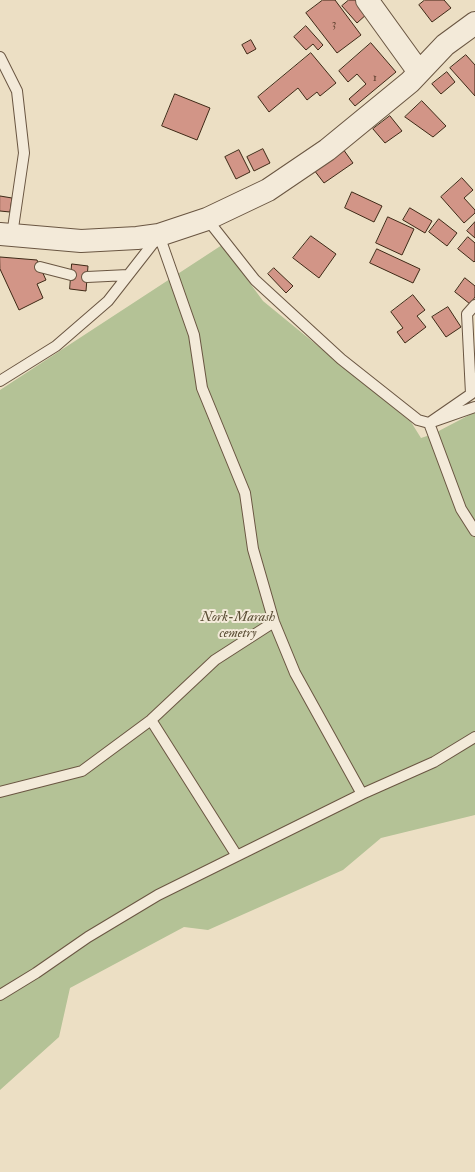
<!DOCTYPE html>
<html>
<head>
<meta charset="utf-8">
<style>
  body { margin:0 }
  canvas { display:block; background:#ecdfc4 }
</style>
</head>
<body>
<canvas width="475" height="1172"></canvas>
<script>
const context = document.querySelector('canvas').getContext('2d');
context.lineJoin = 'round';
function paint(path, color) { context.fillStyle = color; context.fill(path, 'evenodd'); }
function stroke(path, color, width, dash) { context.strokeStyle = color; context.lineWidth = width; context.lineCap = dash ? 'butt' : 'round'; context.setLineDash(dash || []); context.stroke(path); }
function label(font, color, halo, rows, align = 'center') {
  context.font = font + ' "IM FELL Double Pica",serif'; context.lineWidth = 4; context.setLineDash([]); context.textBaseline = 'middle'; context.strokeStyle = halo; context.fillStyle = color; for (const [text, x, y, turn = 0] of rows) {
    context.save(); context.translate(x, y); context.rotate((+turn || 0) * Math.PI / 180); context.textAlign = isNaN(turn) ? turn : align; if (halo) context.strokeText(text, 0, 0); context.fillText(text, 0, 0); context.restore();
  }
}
const green = new Path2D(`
  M222,245L263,301L411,422L421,438L433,434L475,412V815L381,838L343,870L208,930L184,927L70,988L59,1037L0,1090V390Z`);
const building = new Path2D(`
  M323,0H335L361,35L337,53L306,13Z
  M349,0H357L368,13L357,23L342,6Z
  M425,0H444L451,8L432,22L419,5Z
  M306,26L323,45L318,50L313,44L306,50L294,37Z
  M251,40L256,49L247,54L242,45Z
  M371,43L396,72L355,106L349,99L366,84L357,74L348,82L339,71Z
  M311,53L336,83L320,96L317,92L307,100L298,88L269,112L258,97Z
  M466,55L475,65V96L450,68Z
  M447,72L455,82L441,94L432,84Z
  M175,94L210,108L197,140L162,126Z
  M422,101L446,126L433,137L405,117Z
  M390,116L402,131L385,143L373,129Z
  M263,149L270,163L254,171L247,157Z
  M343,149L353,163L324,183L314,170Z
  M239,150L250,172L236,179L225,157Z
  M462,178L473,190L464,198L475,210V213L464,223L441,197Z
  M352,192L382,206L374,222L345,208Z
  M0,196L12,198L10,212L0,211Z
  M410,208L432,221L425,233L403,220Z
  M388,217L414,229L402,255L376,243Z
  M439,219L457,233L447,246L429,232Z
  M475,222V238L467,231Z
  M311,236L336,254L319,278L293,258Z
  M468,237L475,243V261L474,262L458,249Z
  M377,249L420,269L413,283L370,263Z
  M0,257L37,260L46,280L37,284L43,298L19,310L0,269Z
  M72,264L88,266L86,291L70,289Z
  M274,268L293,286L286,293L268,274Z
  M465,278L475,286V297L470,304L455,292Z
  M413,295L425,310L417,316L426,327L405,343L397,332L403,328L391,312Z
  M448,307L461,327L446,337L432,317Z`);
const service = new Path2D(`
  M0,57L17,91L24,153L12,235
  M207,219L255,280L341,359L418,420L429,423L475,407
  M159,235L194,335L202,388L245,493L253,549L274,622L295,673L362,794
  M40,267L71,275
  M87,277L128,275
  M475,305L467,314L471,394L429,423L461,509L475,531
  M0,381L56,346L108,301L158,237
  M151,720L237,856
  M0,792L82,771L151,720L215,660L274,622
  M0,995L36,973L88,937L158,895L362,794L434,762L475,737`);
const tertiary = new Path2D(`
  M367,0L419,72
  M0,234L81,241L137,238L159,235L207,219L268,190L327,150L410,82L445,45L475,23`);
const numberNames = [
  ["3",334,24],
  ["1",375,78]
];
const parkNames = [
  ["Nork-Marash",238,618],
  ["cemetry",238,634]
];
paint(green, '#b4c296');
paint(building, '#d29587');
stroke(building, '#3e2916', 1);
stroke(service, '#6a5642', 12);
stroke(tertiary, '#6a5642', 24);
stroke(service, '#f3ead9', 10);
stroke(tertiary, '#f3ead9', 22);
label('12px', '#634432', null, numberNames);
label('italic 14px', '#5c4f36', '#f3ead9', parkNames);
</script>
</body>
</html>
